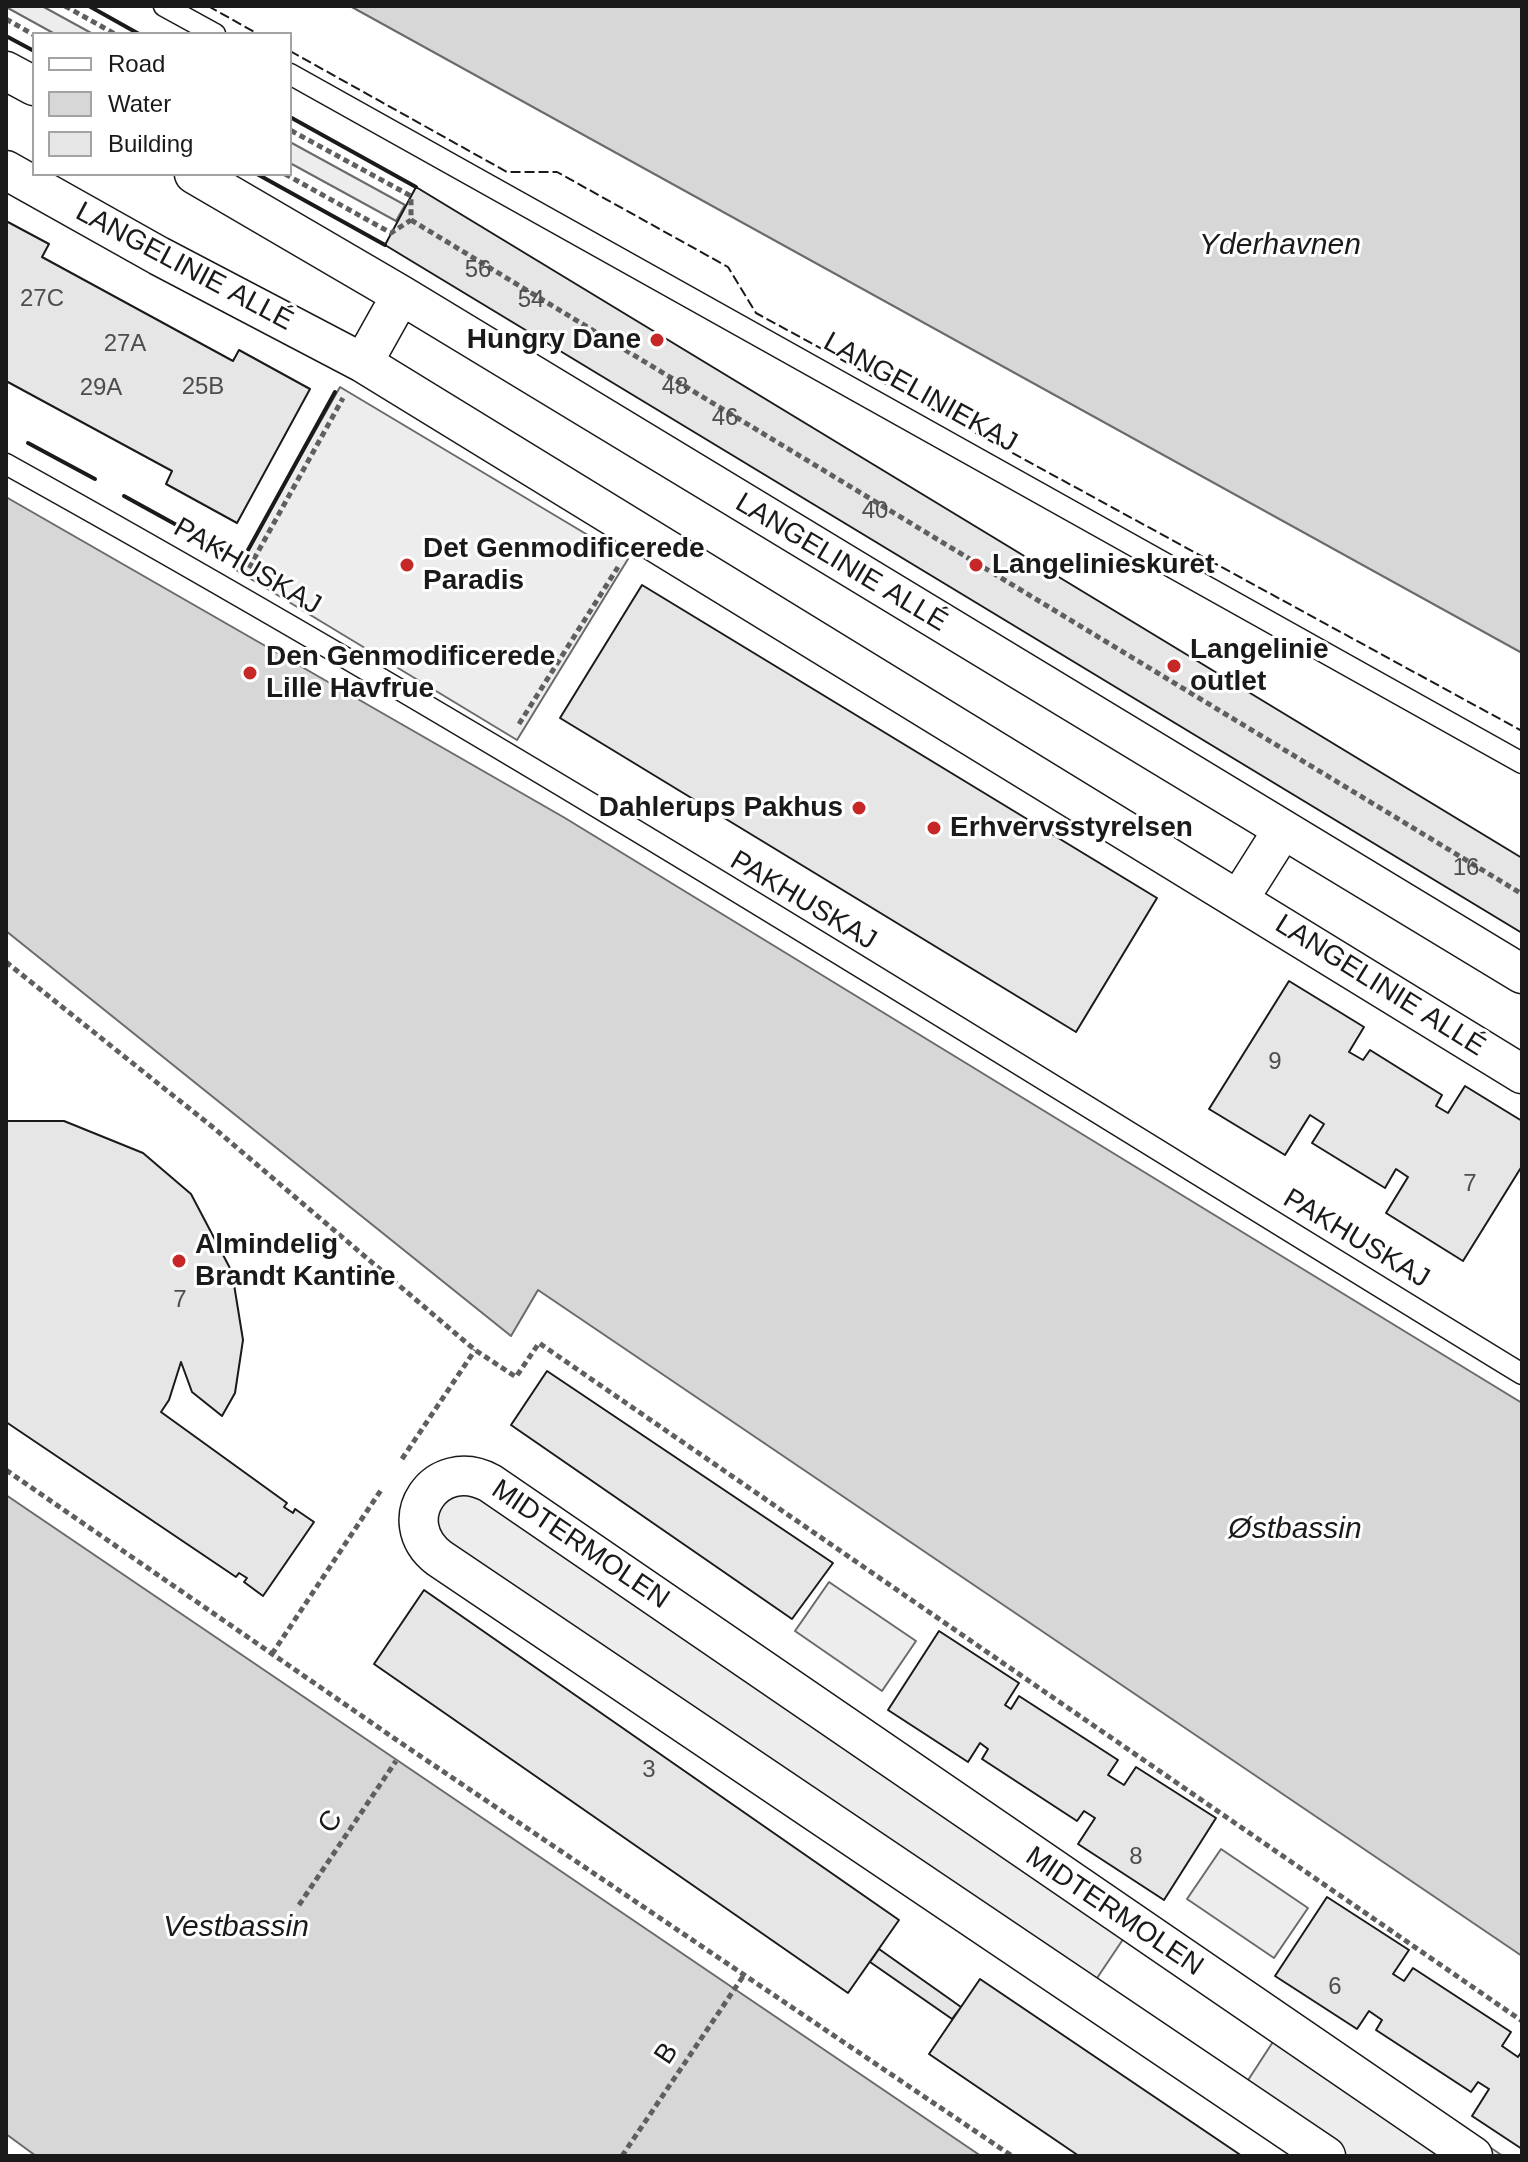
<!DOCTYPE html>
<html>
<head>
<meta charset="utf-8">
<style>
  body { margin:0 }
  #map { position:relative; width:1528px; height:2162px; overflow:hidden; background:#fff; font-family:Arial,sans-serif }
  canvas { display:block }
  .frame { position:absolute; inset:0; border:8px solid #1a1a1a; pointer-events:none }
  .legend { position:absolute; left:32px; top:32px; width:260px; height:144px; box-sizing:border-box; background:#fff; border:2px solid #a3a3a3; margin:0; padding:10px 14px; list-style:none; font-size:24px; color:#1a1a1a }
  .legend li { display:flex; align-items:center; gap:16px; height:40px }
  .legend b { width:40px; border:2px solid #a3a3a3 }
</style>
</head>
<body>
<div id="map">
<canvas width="1528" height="2162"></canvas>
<div class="frame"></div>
<ul class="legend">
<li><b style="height:10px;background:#fff"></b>Road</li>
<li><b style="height:22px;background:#d7d7d7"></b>Water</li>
<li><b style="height:22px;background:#e6e6e6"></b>Building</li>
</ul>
</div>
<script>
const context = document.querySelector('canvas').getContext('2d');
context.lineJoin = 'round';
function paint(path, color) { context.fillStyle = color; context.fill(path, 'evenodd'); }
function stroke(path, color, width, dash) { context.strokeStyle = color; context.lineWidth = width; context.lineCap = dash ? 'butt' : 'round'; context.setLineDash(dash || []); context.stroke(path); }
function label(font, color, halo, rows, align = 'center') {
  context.font = font + ' Arial,sans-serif'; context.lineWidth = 6; context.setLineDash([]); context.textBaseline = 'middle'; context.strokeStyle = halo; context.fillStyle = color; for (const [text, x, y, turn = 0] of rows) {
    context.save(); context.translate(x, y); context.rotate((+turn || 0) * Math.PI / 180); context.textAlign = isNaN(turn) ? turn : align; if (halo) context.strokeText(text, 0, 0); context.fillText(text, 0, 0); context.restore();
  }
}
const built = new Path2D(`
  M42,6L93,34H55L6,7Z
  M290,142L405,205L396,221L290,163Z
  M340,387L628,559L517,740L236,570Z
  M465,1461L1136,1920L1083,1999L411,1540Z
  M829,1582L916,1641L882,1691L795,1631Z
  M1221,1849L1308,1908L1274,1958L1187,1899Z
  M1291,2014L1503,2156H1295L1228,2111Z`);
const water = new Path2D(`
  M350,6H1522V653Z
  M6,497L565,818L1522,1403V1956L538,1290L511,1336L6,931Z
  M6,1495L981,2156H36L6,2134Z`);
const building = new Path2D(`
  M416,187L1522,858V933L385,245Z
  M6,221L49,244L42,257L233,361L239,350L310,389L237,523L166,484L172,471L6,381Z
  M642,585L1157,898L1076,1032L560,718Z
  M1289,981L1364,1027L1349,1052L1363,1060L1370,1050L1442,1095L1436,1106L1448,1113L1465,1086L1522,1121V1166L1463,1261L1386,1213L1408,1177L1396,1169L1385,1188L1312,1143L1324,1124L1310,1115L1285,1155L1209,1109Z
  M6,1121H64L143,1153L191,1194L232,1272L243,1340L235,1393L222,1416L192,1392L181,1362L169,1400L161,1412L287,1503L284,1507L293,1513L295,1509L314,1522L263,1596L244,1582L247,1578L239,1573L236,1577L6,1422Z
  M547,1371L833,1563L792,1619L511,1425Z
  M424,1590L899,1920L848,1993L374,1664Z
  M939,1631L1019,1683L1005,1705L1011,1709L1019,1696L1118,1760L1108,1775L1124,1785L1136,1767L1216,1818L1164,1900L1078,1844L1095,1818L1084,1811L1077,1821L982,1759L988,1749L980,1743L968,1762L888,1710Z
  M1327,1897L1409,1950L1393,1974L1404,1981L1413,1968L1511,2032L1502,2046L1518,2057L1522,2051V2149L1472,2116L1489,2089L1478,2082L1471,2092L1376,2030L1382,2020L1369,2011L1357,2029L1275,1976Z
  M879,1949L961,2007L952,2019L870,1962Z
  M980,1979L1242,2156H1079L929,2054Z`);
const path = new Path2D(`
  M65,6L115,34
  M6,19L34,35
  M285,174L391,233L411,220V196L290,130
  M411,220L1522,894
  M249,568L343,398
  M519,724L618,567
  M6,962L215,1129L475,1350L516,1377L539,1343L1522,2021
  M402,1459L475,1350
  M6,1470L401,1743L1012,2156
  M272,1654L381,1490
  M299,1905L396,1761
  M622,2156L744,1975`);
const lane = new Path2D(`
  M164,6L215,34
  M290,74L1522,763
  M6,464C521,750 1019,1066 1522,1374`);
const street = new Path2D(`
  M6,71L34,86
  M6,170L159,256L363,363L1522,1074
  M194,174L401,295L1522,974
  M363,363L401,295
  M1239,899L1282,831
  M1326,2156L439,1558C391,1521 436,1454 490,1483L1473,2156`);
const fence = new Path2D(`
  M208,6L258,34
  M290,51L507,172H557L728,267L756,313L1522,731`);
const wall = new Path2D(`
  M89,6L139,34
  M6,36L34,51
  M290,117L416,187
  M257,174L385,245
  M28,443L95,479
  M124,496L242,561L335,392`);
const markers = [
  [657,340,8,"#c62828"],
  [407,565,8,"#c62828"],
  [976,565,8,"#c62828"],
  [1174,666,8,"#c62828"],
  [250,673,8,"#c62828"],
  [859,808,8,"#c62828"],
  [934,828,8,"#c62828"],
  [179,1261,8,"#c62828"]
];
const numberNames = [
  ["56",478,270],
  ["27C",42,299],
  ["54",531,300],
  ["27A",125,344],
  ["25B",203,387],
  ["48",675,387],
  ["29A",101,388],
  ["46",725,418],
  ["40",875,511],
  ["16",1466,868],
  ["9",1275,1062],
  ["7",1470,1184],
  ["7",180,1300],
  ["3",649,1770],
  ["8",1136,1857],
  ["6",1335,1987]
];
const streetNames = [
  ["LANGELINIE ALLÉ",184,267,28],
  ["LANGELINIEKAJ",920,393,29],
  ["LANGELINIE ALLÉ",841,563,31],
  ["PAKHUSKAJ",247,567,30],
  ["PAKHUSKAJ",803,901,31],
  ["LANGELINIE ALLÉ",1380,986,32],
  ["PAKHUSKAJ",1356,1239,31],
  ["MIDTERMOLEN",580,1545,34],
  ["C",331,1822,-56],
  ["MIDTERMOLEN",1114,1912,34],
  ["B",667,2054,-56]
];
const poiNames = [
  ["Hungry Dane",641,340,"right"],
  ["Det Genmodificerede",423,549],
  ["Paradis",423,581],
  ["Langelinieskuret",992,565],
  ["Langelinie",1190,650],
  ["outlet",1190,682],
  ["Den Genmodificerede",266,657],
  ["Lille Havfrue",266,689],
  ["Dahlerups Pakhus",843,808,"right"],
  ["Erhvervsstyrelsen",950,828],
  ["Almindelig",195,1245],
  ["Brandt Kantine",195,1277]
];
const waterNames = [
  ["Yderhavnen",1280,246],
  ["Østbassin",1295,1530],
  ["Vestbassin",236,1928]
];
paint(built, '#ededed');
stroke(built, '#6a6a6a', 2);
paint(water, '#d7d7d7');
stroke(water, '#6a6a6a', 2);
paint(building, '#e6e6e6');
stroke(building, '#1a1a1a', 2);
stroke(lane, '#1a1a1a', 23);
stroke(street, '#1a1a1a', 41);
stroke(path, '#5f5f5f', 5, [6, 4]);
stroke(lane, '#fff', 20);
stroke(street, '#fff', 38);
stroke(fence, '#1a1a1a', 2, [10, 4]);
stroke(wall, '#1a1a1a', 4);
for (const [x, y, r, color] of markers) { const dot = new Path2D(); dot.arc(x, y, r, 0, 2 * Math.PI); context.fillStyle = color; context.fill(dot); stroke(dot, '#fff', 3); }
label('24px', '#4d4d4d', null, numberNames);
label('28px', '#1a1a1a', '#fff', streetNames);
label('bold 28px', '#1a1a1a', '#fff', poiNames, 'left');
label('italic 30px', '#1a1a1a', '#fff', waterNames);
</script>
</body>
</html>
